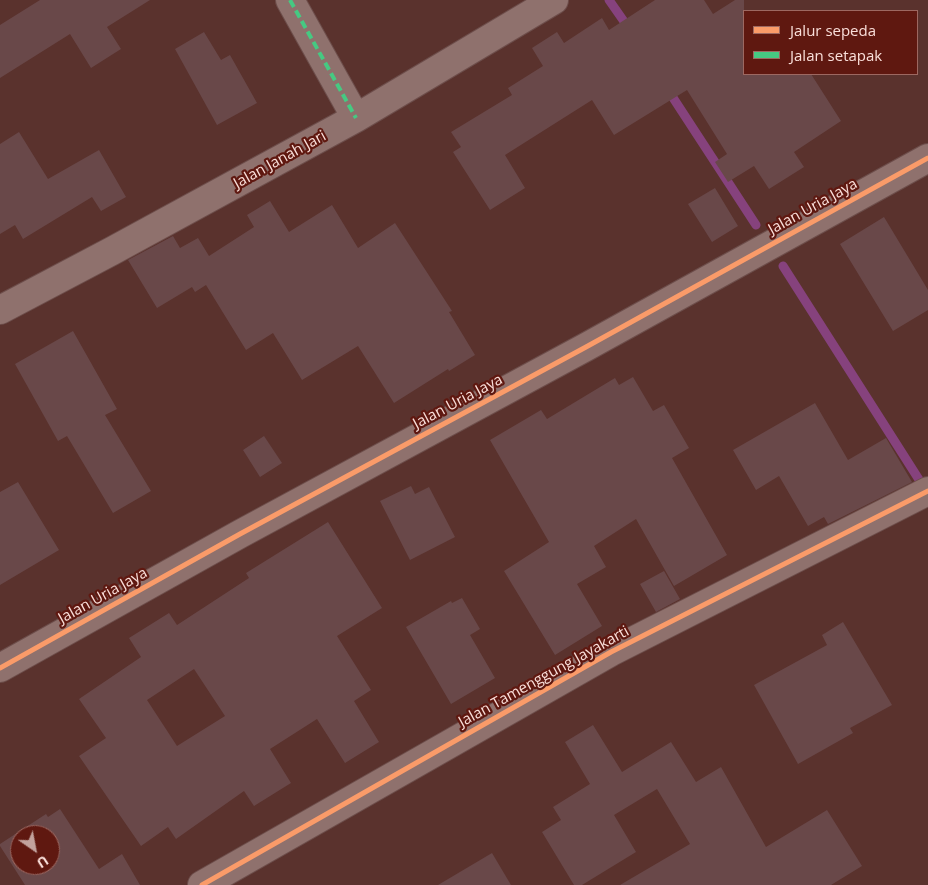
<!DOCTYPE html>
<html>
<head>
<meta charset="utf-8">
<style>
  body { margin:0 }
  #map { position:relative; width:928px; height:885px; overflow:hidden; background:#5a322d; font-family:"Open Sans",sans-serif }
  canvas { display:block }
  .legend { position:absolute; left:743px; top:10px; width:175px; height:65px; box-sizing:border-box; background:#5f1810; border:1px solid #9d6861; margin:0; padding:6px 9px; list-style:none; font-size:15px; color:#fadfda }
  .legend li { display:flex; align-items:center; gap:10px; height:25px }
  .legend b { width:25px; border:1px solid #9d6861 }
  .north { position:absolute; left:10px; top:825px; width:50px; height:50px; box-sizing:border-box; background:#5f1810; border:1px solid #9d6861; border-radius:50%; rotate:147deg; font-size:14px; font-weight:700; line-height:20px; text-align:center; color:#fadfda }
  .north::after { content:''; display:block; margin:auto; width:18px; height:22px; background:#c2a29d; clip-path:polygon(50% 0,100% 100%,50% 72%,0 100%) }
</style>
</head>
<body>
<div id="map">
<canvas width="928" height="885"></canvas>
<ul class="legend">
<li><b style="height:6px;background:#fa9b69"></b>Jalur sepeda</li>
<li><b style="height:6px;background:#46c982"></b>Jalan setapak</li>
</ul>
<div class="north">U</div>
</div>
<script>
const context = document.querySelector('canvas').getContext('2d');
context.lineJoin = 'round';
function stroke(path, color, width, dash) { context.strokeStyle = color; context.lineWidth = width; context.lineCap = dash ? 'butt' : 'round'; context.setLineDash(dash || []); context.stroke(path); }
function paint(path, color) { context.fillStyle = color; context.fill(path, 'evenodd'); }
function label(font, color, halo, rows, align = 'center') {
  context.font = font + ' "Open Sans",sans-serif'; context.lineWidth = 4.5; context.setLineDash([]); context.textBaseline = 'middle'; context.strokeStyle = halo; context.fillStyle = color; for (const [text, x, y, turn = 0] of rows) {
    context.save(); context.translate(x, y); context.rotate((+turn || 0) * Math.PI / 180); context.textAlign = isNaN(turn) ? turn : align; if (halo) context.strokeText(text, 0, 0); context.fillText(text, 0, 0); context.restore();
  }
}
const stream = new Path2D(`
  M609,0L630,30
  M668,90L756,225
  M783,266L925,489`);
const building = new Path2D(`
  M40,0H150L107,27L121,49L91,68L70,34L0,78V25Z
  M655,0H704L713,14L735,0H744V74H811L841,121L794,152L804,167L769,189L754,166L728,182L715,162L727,154L687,90L614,135L592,100L505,155L525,188L490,210L453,152L461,147L451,132L512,95L508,88L543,66L532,48L557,32L564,43L602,18L609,30Z
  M204,32L221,60L230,55L257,103L217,125L175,49Z
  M19,132L48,179L99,150L126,197L101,211L92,197L23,239L15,225L0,234V144Z
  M715,188L738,226L712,242L688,204Z
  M270,201L289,232L332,205L358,248L395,223L452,311L449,312L475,355L449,371L448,369L394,403L358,346L302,380L273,333L246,350L206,285L195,292L192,287L157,308L128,260L173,236L180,248L198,238L209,256L254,227L247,215Z
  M884,217L928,290V310L893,331L840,244Z
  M73,331L117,409L105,415L151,491L113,513L67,436L58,441L15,364Z
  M633,377L653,411L664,405L689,448L672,458L727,555L674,586L636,519L594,546L606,567L577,584L602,626L555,655L504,571L549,542L490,440L541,410L547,419L615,378L619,385Z
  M815,403L848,460L886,438L912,482L828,524L824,517L808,526L779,476L756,490L733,450Z
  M264,436L282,463L260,477L243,450Z
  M18,482L59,550L0,585V492Z
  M411,486L415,494L429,487L455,537L410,560L380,501Z
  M328,522L382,608L337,636L371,690L354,701L379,742L345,763L317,719L270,749L291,783L254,806L244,791L176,839L168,827L141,846L79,756L106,738L79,699L141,657L129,638L169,613L177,625L249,578L246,573ZM194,669L225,716L177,746L147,700Z
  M664,571L680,599L656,612L640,584Z
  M462,598L480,629L470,635L495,678L451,704L406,627L451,601L452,603Z
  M843,622L892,705L850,728L853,733L798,764L754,685L827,645L822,635Z
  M593,725L622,772L671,742L696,782L721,767L766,847L827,810L862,866L831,885H620L690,844L657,789L614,815L636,852L582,885H574L542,832L561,820L553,807L590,784L565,742Z
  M60,809L99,869L122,854L140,885H25L0,846V844L46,814L48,817ZM20,835H50V865H20Z
  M492,853L511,885H438Z`);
const minor = new Path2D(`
  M290,0L356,118
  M0,310L112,251L356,118L554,0
  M0,668L240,534L586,347L928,158
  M202,885L611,652L928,491`);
const quiet = new Path2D(`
  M290,0L356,118`);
const cycleway = new Path2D(`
  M0,668L240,534L586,347L928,158
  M202,885L611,652L928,491`);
const streetNames = [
  ["Jalan Janah Jari",280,160,-29],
  ["Jalan Uria Jaya",813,207,-29],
  ["Jalan Uria Jaya",458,402,-28],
  ["Jalan Uria Jaya",103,596,-29],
  ["Jalan Tamenggung Jayakarti",544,677,-29]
];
stroke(stream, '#86427d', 9);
paint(building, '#694849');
stroke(minor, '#6d4e4b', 30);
stroke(minor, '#8f716d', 28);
stroke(quiet, '#46c982', 4, [8, 4]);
stroke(cycleway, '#fa9b69', 5);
label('15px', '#fadfda', '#5f1810', streetNames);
</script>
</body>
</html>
